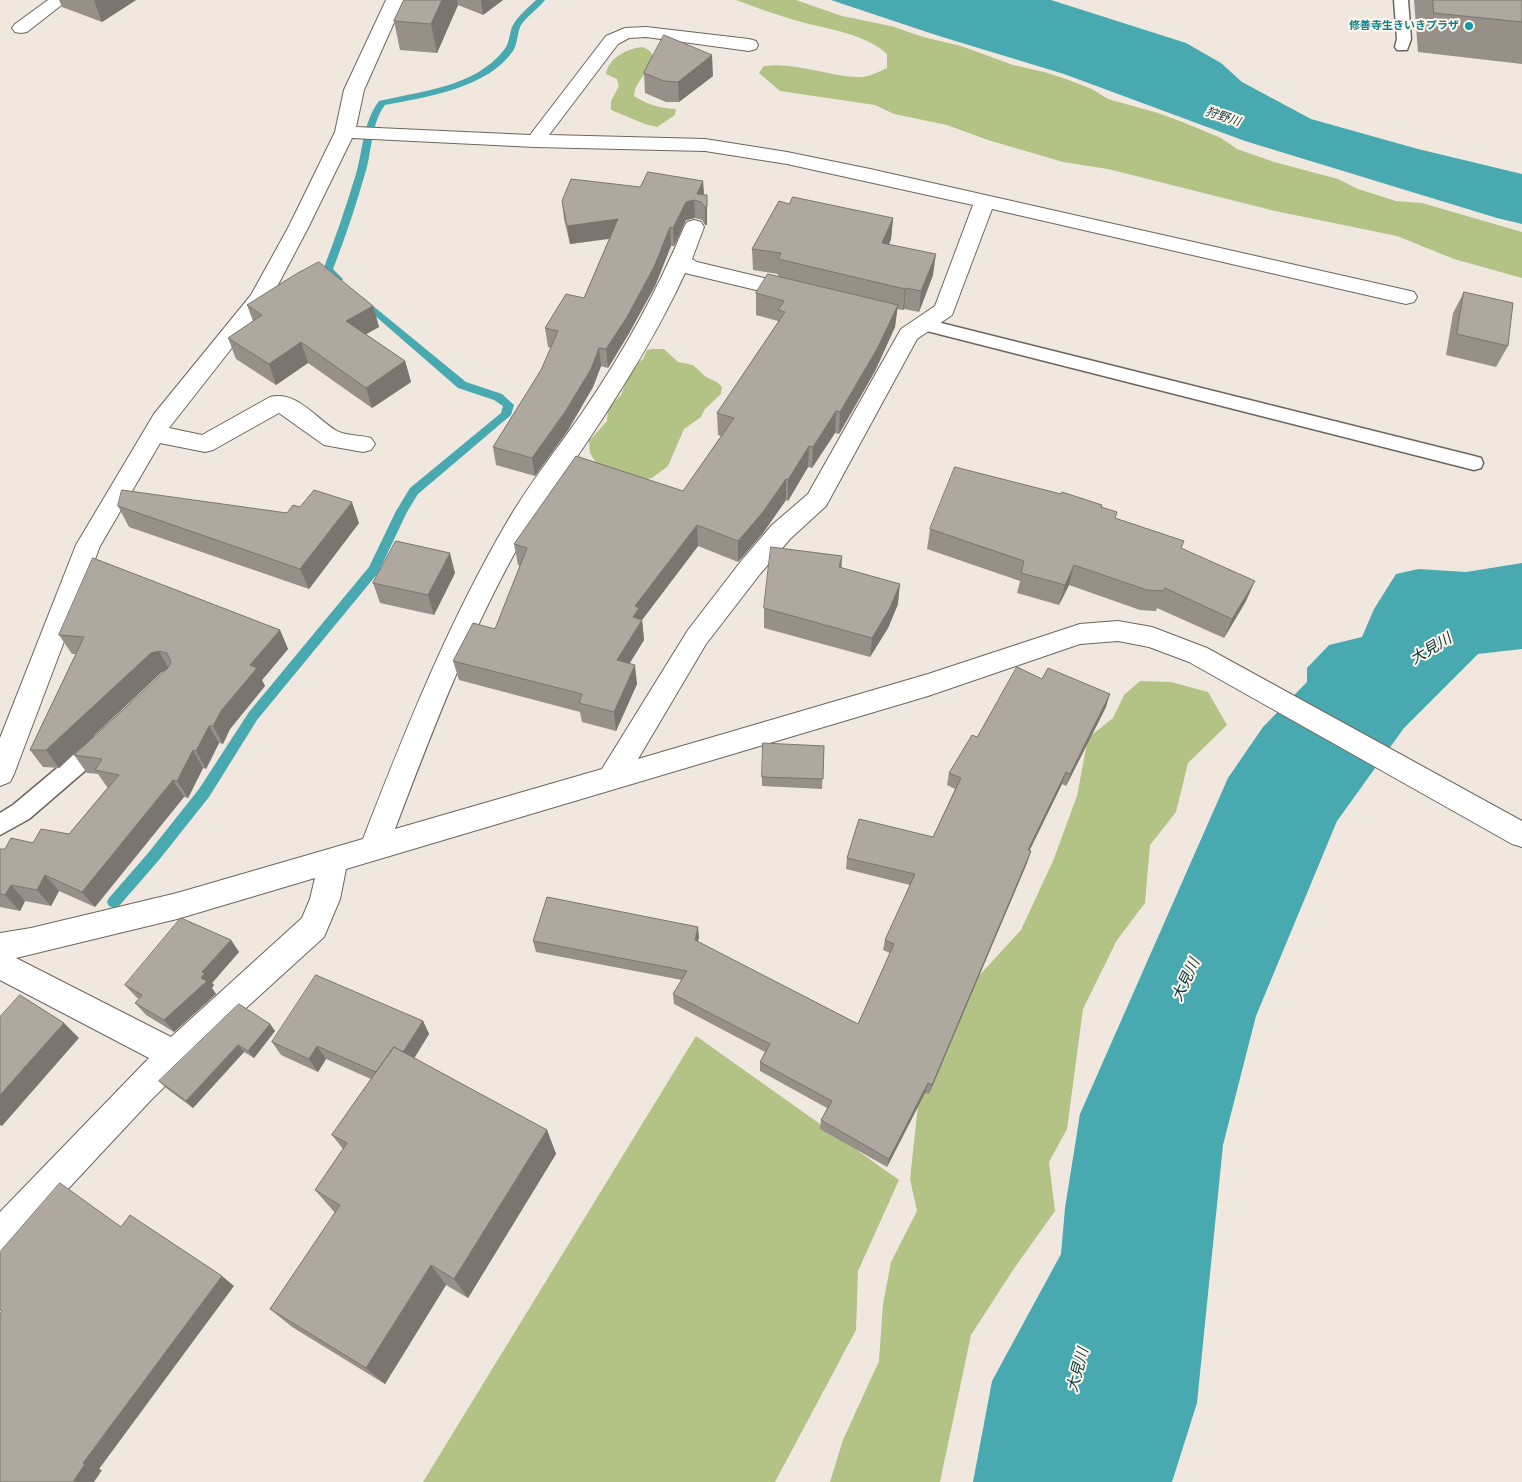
<!DOCTYPE html>
<html>
<head>
<meta charset="utf-8">
<style>
  body { margin:0 }
  canvas { display:block; background:#f0e8df }
</style>
</head>
<body>
<canvas width="1522" height="1482"></canvas>
<script>
const context = document.querySelector('canvas').getContext('2d');
context.lineJoin = 'round';
function paint(path, color) { context.fillStyle = color; context.fill(path, 'evenodd'); }
function stroke(path, color, width, dash) { context.strokeStyle = color; context.lineWidth = width; context.lineCap = dash ? 'butt' : 'round'; context.setLineDash(dash || []); context.stroke(path); }
function label(font, color, halo, rows, align = 'center') {
  context.font = font + ' Quicksand,"Noto Sans JP",sans-serif'; context.lineWidth = 4; context.setLineDash([]); context.textBaseline = 'middle'; context.strokeStyle = halo; context.fillStyle = color; for (const [text, x, y, turn = 0] of rows) {
    context.save(); context.translate(x, y); context.rotate((+turn || 0) * Math.PI / 180); context.textAlign = isNaN(turn) ? turn : align; if (halo) context.strokeText(text, 0, 0); context.fillText(text, 0, 0); context.restore();
  }
}
const green = new Path2D(`
  M736,0H796L842,16L891,26L923,37L961,46L1013,65L1044,72L1066,79L1092,89L1108,99L1158,113L1185,123L1221,138L1237,149L1274,162L1338,179L1358,189L1396,201L1422,203L1522,232V278L1454,259L1397,236L1275,211L1108,169L1063,162L988,140L947,125L894,114L875,105L780,91L759,73L764,66C796,62 826,76 857,77C868,78 878,72 887,68V54C863,32 824,29 794,20C774,14 755,7 736,0Z
  M643,47L650,51L654,58C651,73 635,79 634,96C646,104 662,109 676,109L675,115L657,127L645,124L611,110V101L619,86L617,79L606,74C608,58 628,48 643,47Z
  M653,349H664L678,362L693,365L706,377L717,382L722,387L721,394L705,409L701,417L684,429L668,466L652,478L638,481L598,466L590,453L589,441L607,421L608,408L621,395L627,379L637,363L643,359L647,350Z
  M1140,681L1171,682L1208,692L1227,725L1188,763L1176,812L1150,845L1145,903L1117,940L1083,1009L1067,1129L1049,1162L1055,1211L1013,1270L971,1335L940,1482H830L843,1440L879,1361L883,1304L891,1262L917,1211L910,1179L918,1105L976,979L1021,930L1053,861L1077,796L1088,738L1113,718L1124,695Z
  M696,1036L899,1180L858,1271L856,1330L775,1482H423Z`);
const water = new Path2D(`
  M831,0H1051L1186,43L1221,63L1242,82L1311,119L1418,149L1522,174V224L1497,218L1245,141L1064,74L939,36Z
  M1522,563V649L1478,654L1404,728L1337,821L1256,1016L1223,1145L1197,1403L1172,1482H973L992,1381L1061,1254L1065,1208L1080,1114L1228,778L1263,727L1307,682V668L1329,645L1362,637L1374,609L1396,574L1419,569L1466,572Z`);
const stream = new Path2D(`
  M536,0H545C538,9 527,16 521,25C517,33 518,43 513,51C488,88 426,97 385,105C372,122 372,147 367,167C357,202 346,236 333,269L343,279L341,281H335L323,270C335,239 346,207 356,174C363,150 363,122 379,101C421,91 475,87 504,50C510,43 509,33 513,25C518,16 529,7 536,0Z
  M361,296L466,382L502,394L514,405L511,415L418,494L407,512L378,573L257,720L209,797L159,860L119,906L114,908L109,906L107,902L109,898L149,852L199,789L249,712L369,567L396,511L410,488L501,413L503,406L494,400L458,388L358,301V297Z`);
const lane = new Path2D(`
  M1394,0H1408L1411,39L1407,50H1397L1395,47L1397,39Z
  M925,319L1474,456L1481,458L1483,463L1481,468L1474,470L919,329L916,325L919,321Z
  M101,735L109,738L112,744L109,750L29,819L0,835V813L13,805L93,738Z`);
const street = new Path2D(`
  M48,0H68L27,32L21,33L15,32L12,28L15,24Z
  M386,0H404L364,90L356,127L530,135L606,36L625,28L646,27L749,39L756,41L758,45L756,49L749,51L646,37L629,38L618,44L549,135L705,139L787,152L870,169L1406,290L1414,292L1417,297L1414,302L1406,304L992,209L952,315L917,339L826,506L790,539L760,574L706,644L638,759L928,674L1080,624L1118,621L1152,627L1207,648L1522,821V847L1512,844L1189,662L1149,647L1118,641L1080,644L928,696L346,869L340,899L324,937L224,1028L151,1100L12,1249L0,1254V1212L149,1058L0,980V933L31,928L177,893L363,839C405,731 448,623 507,522C529,484 557,449 582,413C622,355 657,292 684,227L687,222L694,220L701,222L704,227L692,259L697,262L806,288L809,293L806,298L798,300L685,273C658,332 623,388 587,442C567,472 544,501 526,533C472,626 433,729 395,829L602,769L688,630L742,560L772,525L808,494L901,329L935,306L973,205L787,164L705,151L535,147L352,138L308,228L271,298L169,428L202,435L270,397C297,390 316,419 337,431C346,436 361,435 371,438L375,444L371,450L363,452L324,445L279,413L213,450L205,452L160,443L100,546L14,774L10,782L0,786V738L76,545L154,414L251,295L288,228L335,132L344,90ZM315,878L310,899L302,918L171,1037L16,958L177,919Z`);
const wall = new Path2D(`
  M59,0H136L102,22L62,7Z
  M404,0H503L483,15L458,5L437,53L400,50L394,21Z
  M1414,0H1522V64L1418,52Z
  M644,73L713,76L679,102H666L645,93Z
  M703,181L704,195L707,225H705L702,220L695,218L686,220L674,246H671L655,286L628,335L608,368L601,366L593,387L568,430L535,476L496,465L493,447L541,370L551,348L548,347L545,328L584,298L609,239L570,244L564,219L562,201L640,187Z
  M789,204L893,218L891,239L889,245L933,275L919,312L904,309L903,310L897,309L895,327L875,371L839,434L835,433L812,468L808,467L788,501L786,500L763,533L738,562L698,546L642,620L644,640L630,663L637,684L616,731L582,722L580,712L459,680L453,661L495,629L520,566L518,565L514,544L683,491L721,436L718,435L717,413L778,322V321L756,315V293L778,276V274L753,270L752,249Z
  M1464,292L1508,346L1496,367L1446,355L1453,313Z
  M247,305L373,306L379,327L366,334L405,361L411,382L372,408L308,363L276,385L236,359L228,338L253,321Z
  M1102,505V508L1115,519L1181,548L1246,601L1224,638L1157,608L1156,611L1140,610L1069,585L1059,605L1017,593L1020,581L927,549L930,529Z
  M118,506L287,513L300,507L359,523L309,589L129,527Z
  M841,568L898,604L888,628L870,657L764,628V608Z
  M455,573L434,615L380,603L373,583Z
  M280,630L288,649L262,680L265,686L230,729L223,744L219,743L206,769L203,768L188,798L184,797L95,907L59,891L51,906L25,901L20,911L0,907V849H5L69,834L108,787H107L98,774L87,773L74,755L165,671L162,672L59,768L43,767L30,750L76,654H72L59,635Z
  M1106,707L1066,786L1062,784L1029,851H1031L1027,863L929,1094L925,1093L887,1167L820,1129L821,1120L827,1108L760,1071V1062L765,1052L674,1004L673,994L682,980L536,952L533,941L699,937L698,942L858,1024L890,953L883,950L885,940L910,885L846,869L847,858L933,837L955,789L947,785L949,773L977,737Z
  M824,746L822,789L762,786V777Z
  M231,940L239,952L212,983L214,985L212,988L216,994L174,1032L146,1015L135,1003L139,999L136,997L125,985Z
  M423,1021L429,1034L414,1058L547,1130L556,1154L468,1298L446,1285L385,1384L292,1327L270,1309L335,1213L315,1190L343,1149L332,1135L371,1079L326,1059L318,1072L281,1055L272,1042Z
  M270,1024L275,1031L254,1058L244,1052L193,1108L166,1088L159,1081Z`);
const shadedWall = new Path2D(`
  M95,0H136L102,22L94,1Z
  M442,0H457L458,5L437,53L431,24Z
  M481,0H503L483,15Z
  M712,55L713,76L679,102L678,82Z
  M703,181L704,199L697,194Z
  M707,195V225H705V207Z
  M694,200L695,218L686,220L674,246L673,228L686,202Z
  M893,218L891,239L880,264L882,243Z
  M618,219L620,237L570,244L567,226Z
  M670,227L671,246L655,286L628,335L608,368L606,349Z
  M936,254L933,275L919,312L921,291Z
  M906,288L904,309L903,310L905,289Z
  M898,305L895,327L875,371L839,434L840,412Z
  M373,306L379,327L352,342L346,321Z
  M301,342L308,363L276,385L269,364Z
  M599,348L601,366L593,387L568,430L535,476L532,458Z
  M405,361L411,382L372,408L366,388Z
  M836,411L835,433L812,468L813,447Z
  M809,446L808,467L788,501V480Z
  M786,479V500L763,533L738,562V541Z
  M352,502L359,523L309,589L300,569Z
  M697,525L698,546L642,620L644,640L619,680L617,660L635,606Z
  M450,553L455,573L434,615L428,595Z
  M842,556L841,576L839,567Z
  M1074,565L1069,585L1059,605L1065,585Z
  M1255,581L1246,601L1224,638L1232,619Z
  M900,584L898,604L888,628L870,657L872,638Z
  M280,630L288,649L262,680L265,686L230,729L223,744L213,726L221,711L250,665Z
  M159,651L169,669L162,672L59,768L46,750L151,653Z
  M635,665L637,684L616,731L614,712Z
  M1110,694L1106,707L1066,786L1070,774Z
  M209,726L219,743L206,769L196,751Z
  M193,750L203,768L188,798L177,781Z
  M1066,772L1062,784L1024,862L1028,850Z
  M173,780L184,797L95,907L82,892Z
  M1031,851L1027,863L929,1094L932,1085Z
  M45,875L59,891L51,906L37,890Z
  M11,885L25,901L20,911L5,895Z
  M698,927L699,937L695,951V940Z
  M231,940L239,952L212,983L214,985L212,988L216,994L174,1032L164,1020L201,978L202,972Z
  M423,1021L429,1034L395,1090L387,1077Z
  M64,1023L79,1038L2,1126L0,1125V1095Z
  M270,1024L275,1031L254,1058L248,1051Z
  M238,1045L244,1052L193,1108L186,1101Z
  M317,1046L326,1059L318,1072L309,1059Z
  M928,1083L925,1093L887,1167L889,1159Z
  M547,1130L556,1154L468,1298L454,1279Z
  M431,1265L446,1285L385,1384L366,1368Z
  M222,1276L234,1286L99,1469L102,1470L94,1482H73L83,1463Z`);
const building = new Path2D(`
  M404,0H442L431,24L394,21Z
  M1433,0H1522V22L1434,13Z
  M664,35L712,55L678,82L664,81L644,73Z
  M648,172L703,181L697,194L707,195V207H705L701,202L694,200L686,202L673,228L670,227L654,267L627,317L606,349L599,348L591,369L565,412L532,458L493,447L541,370L558,331L545,328L566,294L584,298L618,219L567,226L562,201L571,179L640,187Z
  M793,197L893,218L882,243L936,254L921,291L906,288L905,289L778,259L781,253L752,249L779,201L789,204Z
  M319,262L373,306L346,321L405,361L366,388L301,342L269,364L228,338L262,315L247,305L296,274Z
  M768,274L898,305L877,349L840,412L836,411L813,447L809,446L788,480L786,479L763,512L738,541L697,525L635,606L639,608L633,617L642,620L617,660L635,665L614,712L579,703L582,694L453,661L473,623L495,629L527,548L514,544L576,456L683,491L734,418L717,413L785,312L778,310L784,301L756,293Z
  M1464,292L1513,303L1508,346L1457,334Z
  M955,467L1061,494L1062,492L1102,505L1101,507L1117,512L1115,518L1184,541L1181,548L1255,581L1232,619L1165,588L1163,591L1147,590L1074,565L1065,585L1021,573L1024,561L930,529Z
  M122,490L287,513L293,505L300,507L314,490L352,502L300,569L118,506Z
  M396,541L450,553L428,595L373,583Z
  M771,547L842,556L839,567L900,584L890,608L872,638L764,608Z
  M93,558L280,630L250,665L257,668L221,711L213,726H209L196,751L193,750L177,781L173,780L82,892L45,875L37,890L11,885L5,895L0,894V849H5L11,838L33,843L41,829L69,834L119,775L95,770L102,759L74,755L168,668L171,662L167,653L159,651L151,653L46,750H30L84,637L59,635Z
  M1017,667L1042,679L1048,668L1110,694L1070,774L1066,772L1028,850L1031,851L932,1085L928,1083L889,1159L821,1120L832,1101L760,1062L770,1044L673,994L687,971L533,941L547,897L698,927L695,940L858,1024L894,944L885,940L915,874L847,858L859,819L933,837L961,778L949,773L972,735L977,737Z
  M763,743L824,746L823,779L762,777Z
  M181,918L231,940L202,972L205,973L201,978L207,981L164,1020L135,1003L142,995L125,985Z
  M316,975L423,1021L403,1052L394,1047L376,1072L317,1046L309,1059L272,1042Z
  M20,995L64,1023L0,1095V1017Z
  M239,1004L270,1024L248,1051L238,1045L186,1101L159,1081Z
  M394,1047L547,1130L454,1279L431,1265L366,1368L270,1309L340,1205L315,1190L347,1143L332,1135Z
  M60,1183L121,1227L130,1215L222,1276L83,1463L85,1464L73,1482H0V1314L2,1311L0,1310V1252Z`);
const markers = [
  [1469,26,5,"#0f9aa8"]
];
const farCulturenames = [
  ["修善寺生きいきプラザ",1459,26]
];
const farWaternames = [
  ["狩野川",1223,117,18]
];
const waterNames = [
  ["大見川",1431,649,-31],
  ["大見川",1186,980,-65],
  ["大見川",1078,1370,-75]
];
paint(green, '#b3c285');
paint(water, '#49a9b0');
paint(stream, '#49a9b0');
stroke(lane, '#6d665e', 3);
stroke(street, '#6d665e', 2);
paint(lane, '#fff');
paint(street, '#fff');
paint(wall, '#969089');
paint(shadedWall, '#7a766f');
paint(building, '#afa89f');
stroke(building, '#7a766f', 1);
for (const [x, y, r, color] of markers) { const dot = new Path2D(); dot.arc(x, y, r, 0, 2 * Math.PI); context.fillStyle = color; context.fill(dot); stroke(dot, '#fef5ec', 2); }
label('bold 11px', '#0d838f', '#fef5ec', farCulturenames, 'right');
label('italic 12px', '#09383b', '#fef5ec', farWaternames);
label('italic 15px', '#09383b', '#fef5ec', waterNames);
</script>
</body>
</html>
